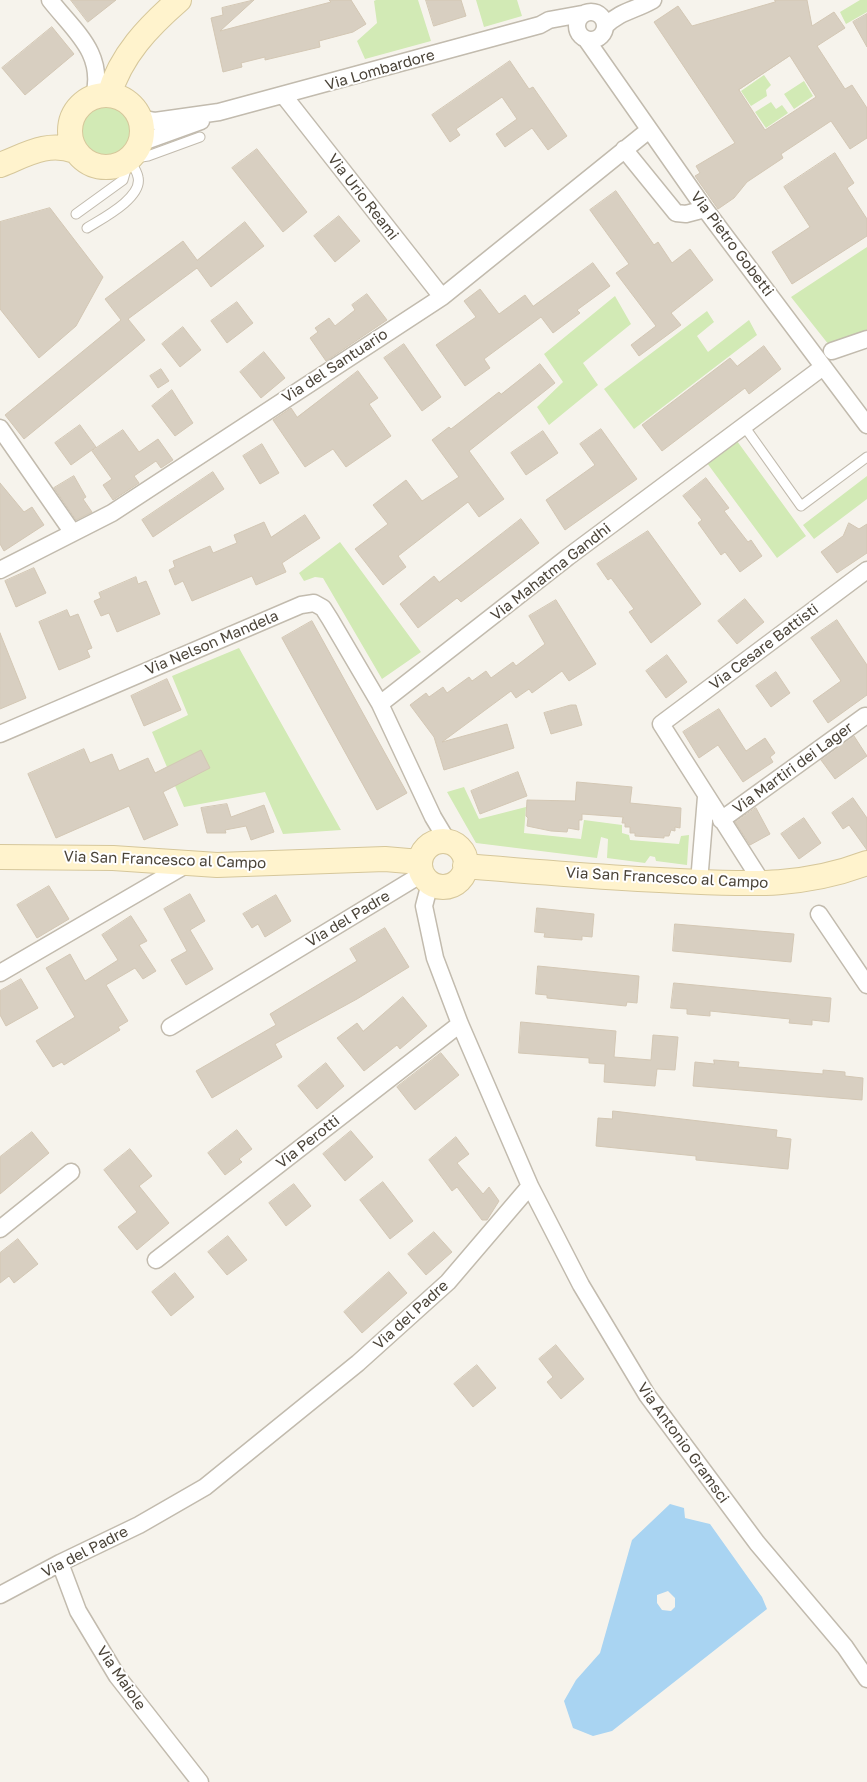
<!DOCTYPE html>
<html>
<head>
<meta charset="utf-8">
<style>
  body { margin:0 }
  canvas { display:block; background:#f6f3ec }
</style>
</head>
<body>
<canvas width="867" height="1782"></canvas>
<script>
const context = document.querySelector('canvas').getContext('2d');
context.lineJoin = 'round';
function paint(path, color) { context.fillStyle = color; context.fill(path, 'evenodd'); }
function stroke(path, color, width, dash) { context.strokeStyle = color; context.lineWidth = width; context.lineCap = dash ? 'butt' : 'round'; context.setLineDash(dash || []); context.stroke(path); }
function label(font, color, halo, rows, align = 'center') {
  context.font = font + ' "Golos Text",sans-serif'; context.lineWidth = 4; context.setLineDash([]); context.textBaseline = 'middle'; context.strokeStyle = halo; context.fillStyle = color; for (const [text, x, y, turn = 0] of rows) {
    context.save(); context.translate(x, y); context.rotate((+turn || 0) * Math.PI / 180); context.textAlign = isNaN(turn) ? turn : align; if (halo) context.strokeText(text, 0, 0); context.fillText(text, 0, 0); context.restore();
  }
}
const green = new Path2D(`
  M376,0H418L431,41L365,59L357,41L377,23L374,1Z
  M476,0H517L522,16L484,27Z
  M860,0H867V12L846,24L840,12Z
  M764,75L771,85L766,90L767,96L751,106L741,91Z
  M804,81L813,96L794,109L784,94Z
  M771,102L776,109L782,105L788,113L766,128L755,112Z
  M76 133a28 28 0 1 1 56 0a28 28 0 1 1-56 0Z
  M867,247V332L829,345L791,297Z
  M615,296L631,324L583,363L598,385L549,425L537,407L563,382L544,354Z
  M707,311L714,322L697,336L708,352L749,320L757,335L634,429L604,389Z
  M737,441L806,536L777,558L707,463Z
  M867,476V499L814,539L803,525Z
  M340,542L421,652L382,679L323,578L315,577L304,581L299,573Z
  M239,648L341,830L283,834L265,792L184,807L152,732L188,715L172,676Z
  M464,787L479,819L526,807L524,833L581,839L584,820L622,825V833L629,835L630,840L679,844L681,836L689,835L687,865L656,861L655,857L650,856L645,863L607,858L608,839L601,837L597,858L476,843L447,792Z`);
const water = new Path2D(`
  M670,1504L684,1508L685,1518L710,1524L762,1597L767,1609L612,1731L593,1736L573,1728L564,1701L576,1680L600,1653L632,1540ZM668,1591L675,1598V1607L671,1611L662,1610L657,1603V1595Z`);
const building = new Path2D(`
  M71,0H116L88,22Z
  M254,0L220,31L331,2L329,0H351L366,24L353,32L319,41L320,47L265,60V57L241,63L242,67L223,72L211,18L223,15L222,8Z
  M426,0H461L466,16L434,26Z
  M775,0H807L812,26L834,12L845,28L817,46L845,89L852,85L867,108V138L850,149L831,121L781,154L783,158L747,182L734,198L718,209L695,176L700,173L696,166L735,143L654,22L678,6L692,26L775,2ZM790,56L816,97L765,130L739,90Z
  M867,14V47L853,22Z
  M52,27L74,54L25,95L2,68Z
  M510,61L529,89L533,87L567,136L548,150L532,128L505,147L496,134L517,119L502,97L456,129L460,135L450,142L432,115Z
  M257,149L307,212L283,232L232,168Z
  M835,153L854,183L847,188L867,219V236L792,284L772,252L810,227L784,187Z
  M616,191L654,245L658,242L672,263L690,249L713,280L671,313L681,325L639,356L631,345L656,326L616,273L629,264L590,210Z
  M50,208L103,277L76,326L39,358L0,309V222Z
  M339,216L360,241L335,262L314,236Z
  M245,222L264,246L211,287L197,268L128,319L145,340L24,439L5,415L121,320L105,299L183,241L197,260Z
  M593,263L610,286L577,310L580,313L553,333L541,317L484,359L490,368L465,386L436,345L476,317L464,301L480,289L499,314L525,295L533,306Z
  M367,294L387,320L326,361L310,338L318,332L315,328L329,318L335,326L355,310L352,305Z
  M237,302L253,323L227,343L211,321Z
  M183,327L201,350L180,367L162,344Z
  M404,344L441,397L422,411L384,358Z
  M764,346L781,369L749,394L745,388L662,451L642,425L730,358L737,366Z
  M264,352L285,378L261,398L240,372Z
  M540,364L555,383L469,451L504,499L479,517L468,502L398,556L406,567L383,585L355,549L388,524L373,505L406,480L422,501L459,477L432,440L449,427L451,429L499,392L501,394Z
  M161,369L169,381L158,388L150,376Z
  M358,371L378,398L369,404L391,436L346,467L333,449L305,467L273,420L291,408L297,417Z
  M172,390L193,423L175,436L152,406Z
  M80,425L96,447L71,465L55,443Z
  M601,429L637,479L565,530L546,500L595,465L580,444Z
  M123,430L139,452L158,439L173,460L161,468L156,461L134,476L139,483L113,500L103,485L112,479L92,451Z
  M543,431L558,453L526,475L511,453Z
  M262,444L279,473L260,484L243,456Z
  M213,472L224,489L153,537L142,520Z
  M74,476L86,497L83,499L92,512L76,520L54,488Z
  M706,478L729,508L724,511L748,542L751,540L762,556L740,572L725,552L721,555L698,523L702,520L683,496Z
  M0,483L24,512L32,507L44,525L4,551L0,544Z
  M305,515L320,538L282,563L286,572L256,585L252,576L192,601L183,581L175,585L169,570L175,567L173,561L210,546L213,553L237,543L234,535L264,522L271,537Z
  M521,519L539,543L461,602L457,598L418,628L400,604L434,576L439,582Z
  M849,523L859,529L867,524V553L837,573L821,552L843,536Z
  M648,531L701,604L651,643L629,612L634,609L611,578L608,580L597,564Z
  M34,568L46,593L16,607L5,581Z
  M136,577L138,584L146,581L160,614L117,632L109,613L101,616L94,601L101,598L99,593Z
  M745,599L764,622L737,644L718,621Z
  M556,600L596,664L569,681L562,671L532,693L529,689L516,698L511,691L442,742L507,724L514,748L444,770L434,737L410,705L426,693L429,697L443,687L447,693L469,677L472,681L486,671L491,678L513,662L516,666L545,644L529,616Z
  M67,610L70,617L78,614L92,648L87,650L90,657L59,670L39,622Z
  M837,620L867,665V695L828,723L813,701L841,681L811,638Z
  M312,621L407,793L377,810L282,638Z
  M0,633L26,698L0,709Z
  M667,655L687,682L666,698L646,671Z
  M776,672L790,693L771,707L756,686Z
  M167,679L181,710L144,726L131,696Z
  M571,705H576L582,725L551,734L544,713Z
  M719,709L746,751L765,738L775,753L770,757L773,762L743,782L718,745L699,758L683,732Z
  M854,736L867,756L835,779L821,760Z
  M84,749L90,763L112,754L119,771L148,758L155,773L201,750L210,768L163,792L178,825L144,840L129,806L56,838L28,774Z
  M518,772L527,796L480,814L471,791Z
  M577,782L632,787L630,803L681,808L680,828L675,827V831L671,830L669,836H664V838L635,836V833H630V827H625V823H622L623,817L582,814V820H579V830L568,828L567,832L551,831L527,826L528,818L526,816L527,800L575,801Z
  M853,798L867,818V850L849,825L843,829L832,813Z
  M227,804L231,817L264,805L274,832L251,840L246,826L225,830L226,833H207L201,808Z
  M756,808L770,834L750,845L735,822Z
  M804,818L821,843L799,859L781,834Z
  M49,886L69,919L37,938L17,905Z
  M190,894L205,921L190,930L213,969L186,985L171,960L187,951L164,909Z
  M276,895L291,921L265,937L258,924L252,928L243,914Z
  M537,908L594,914L592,937L582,936V940L544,937L545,933L535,932Z
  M131,916L147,941L139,945L156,971L143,979L135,968L106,985L128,1021L118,1027L120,1030L64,1065L62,1062L53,1067L36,1041L75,1017L46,968L70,954L85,981L118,960L102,935Z
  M675,924L794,934L791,962L673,951Z
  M385,928L409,967L357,999L275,1044L282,1057L212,1098L196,1071L276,1025L270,1014L357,961L350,949Z
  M538,966L639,976L637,1003L627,1002L626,1006L547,998V995L536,994Z
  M21,979L38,1008L6,1026L0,1015V991Z
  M674,983L831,998L829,1022L812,1020V1025L789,1023L790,1019L710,1011V1016L687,1014V1009L671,1008Z
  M403,997L427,1026L400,1049L397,1045L364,1071L337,1038L357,1023L363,1031Z
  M521,1022L616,1031L614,1057L651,1060L653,1035L678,1037L675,1070L657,1069L655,1086L604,1082L605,1064L589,1063V1058L519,1053Z
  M441,1053L459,1075L415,1110L397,1087Z
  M714,1060L739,1062L738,1067L823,1074V1070L845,1072V1076L863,1078L862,1100L693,1086L695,1062L714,1064Z
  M326,1063L344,1086L317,1109L298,1086Z
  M613,1111L777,1130L776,1137L791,1139L788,1169L696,1160V1156L596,1146L598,1118L612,1119Z
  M237,1130L252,1149L239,1159L242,1162L225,1175L208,1153Z
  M351,1131L373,1157L345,1181L323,1154Z
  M32,1132L49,1153L0,1194V1157Z
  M456,1137L469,1154L457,1163L483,1194L489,1187L499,1201L487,1220H482L457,1187L452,1191L429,1160Z
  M130,1149L152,1176L139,1186L169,1223L137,1250L118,1227L137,1212L104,1170Z
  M383,1182L413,1221L390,1239L360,1200Z
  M294,1184L311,1206L286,1226L269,1203Z
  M434,1232L452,1252L426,1275L408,1254Z
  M228,1236L247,1260L227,1275L208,1252Z
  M18,1239L38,1264L14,1283L9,1276L0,1283V1253Z
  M389,1272L407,1293L362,1333L344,1312Z
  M175,1273L194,1297L171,1316L152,1292Z
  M556,1345L584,1379L561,1399L547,1382L553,1377L539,1359Z
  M477,1365L496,1388L473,1407L454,1384Z`);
const lane = new Path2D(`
  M129,159L148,156L200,137
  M76,214L123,180L129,159
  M87,228C101,219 143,198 138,177C137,171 132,164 129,159
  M744,426L801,506L867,457`);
const street = new Path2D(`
  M50,0C75,32 105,53 94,97
  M577 26a14 14 0 1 1 28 0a14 14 0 1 1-28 0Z
  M605,26C622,10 634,11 653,0
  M586,39L705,209L867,425
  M284,96L442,297
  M140,118L155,121L219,112L540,25L549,20L582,14
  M140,143L201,121
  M624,149L676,213L686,214L705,209
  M832,351L867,339
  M0,428L73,533
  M0,570L112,513L442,297L649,130
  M0,734L301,605L314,603L323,608L330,619L380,704
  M721,820L865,716
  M448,842L433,817L380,704L568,557L823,367
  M699,882L706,797
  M430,883L424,906L435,958L460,1024L530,1186L581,1285L647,1395L757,1543L845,1647L867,1679
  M763,884L661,724L867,570
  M819,914L867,985
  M0,973L189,863
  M170,1027L422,874
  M0,1229L71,1172
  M156,1260L460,1024
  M60,1563L78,1611L117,1676L200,1782
  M0,1595L60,1563L139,1525L205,1487L358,1363L448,1282L530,1186`);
const secondary = new Path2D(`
  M70 131a36 36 0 1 1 72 0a36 36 0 1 1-72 0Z
  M109,95C121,55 148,27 179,0
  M0,165C26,155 47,141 75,151
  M420 864a23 23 0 1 1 46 0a23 23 0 1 1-46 0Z
  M0,857L113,858L217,865L385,859L420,862
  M465,866C536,872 608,878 679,881C748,884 801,888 867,863`);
const streetNames = [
  ["Via Lombardore",380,70,-16],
  ["Via Urio Reami",363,197,52],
  ["Via Pietro Gobetti",732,244,53],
  ["Via del Santuario",335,366,-33],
  ["Via Mahatma Gandhi",551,572,-38],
  ["Via Nelson Mandela",212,643,-23],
  ["Via Cesare Battisti",764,647,-37],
  ["Via Martiri dei Lager",793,768,-36],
  ["Via San Francesco al Campo",165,860,2],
  ["Via San Francesco al Campo",667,878,3],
  ["Via del Padre",348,919,-31],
  ["Via Perotti",308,1142,-38],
  ["Via del Padre",411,1315,-42],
  ["Via Antonio Gramsci",683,1443,54],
  ["Via del Padre",85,1552,-27],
  ["Via Maiole",121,1678,55]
];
paint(green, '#d2eab5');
paint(water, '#a9d4f2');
paint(building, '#d8cfc1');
stroke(building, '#d3c7b4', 1);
stroke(lane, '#c2bbae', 11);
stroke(street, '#c2bbae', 19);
stroke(secondary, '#d6c79b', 26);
stroke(lane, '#fff', 9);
stroke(street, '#fff', 16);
stroke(secondary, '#fff3cd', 24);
label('15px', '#4b4439', '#fff', streetNames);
</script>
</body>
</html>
